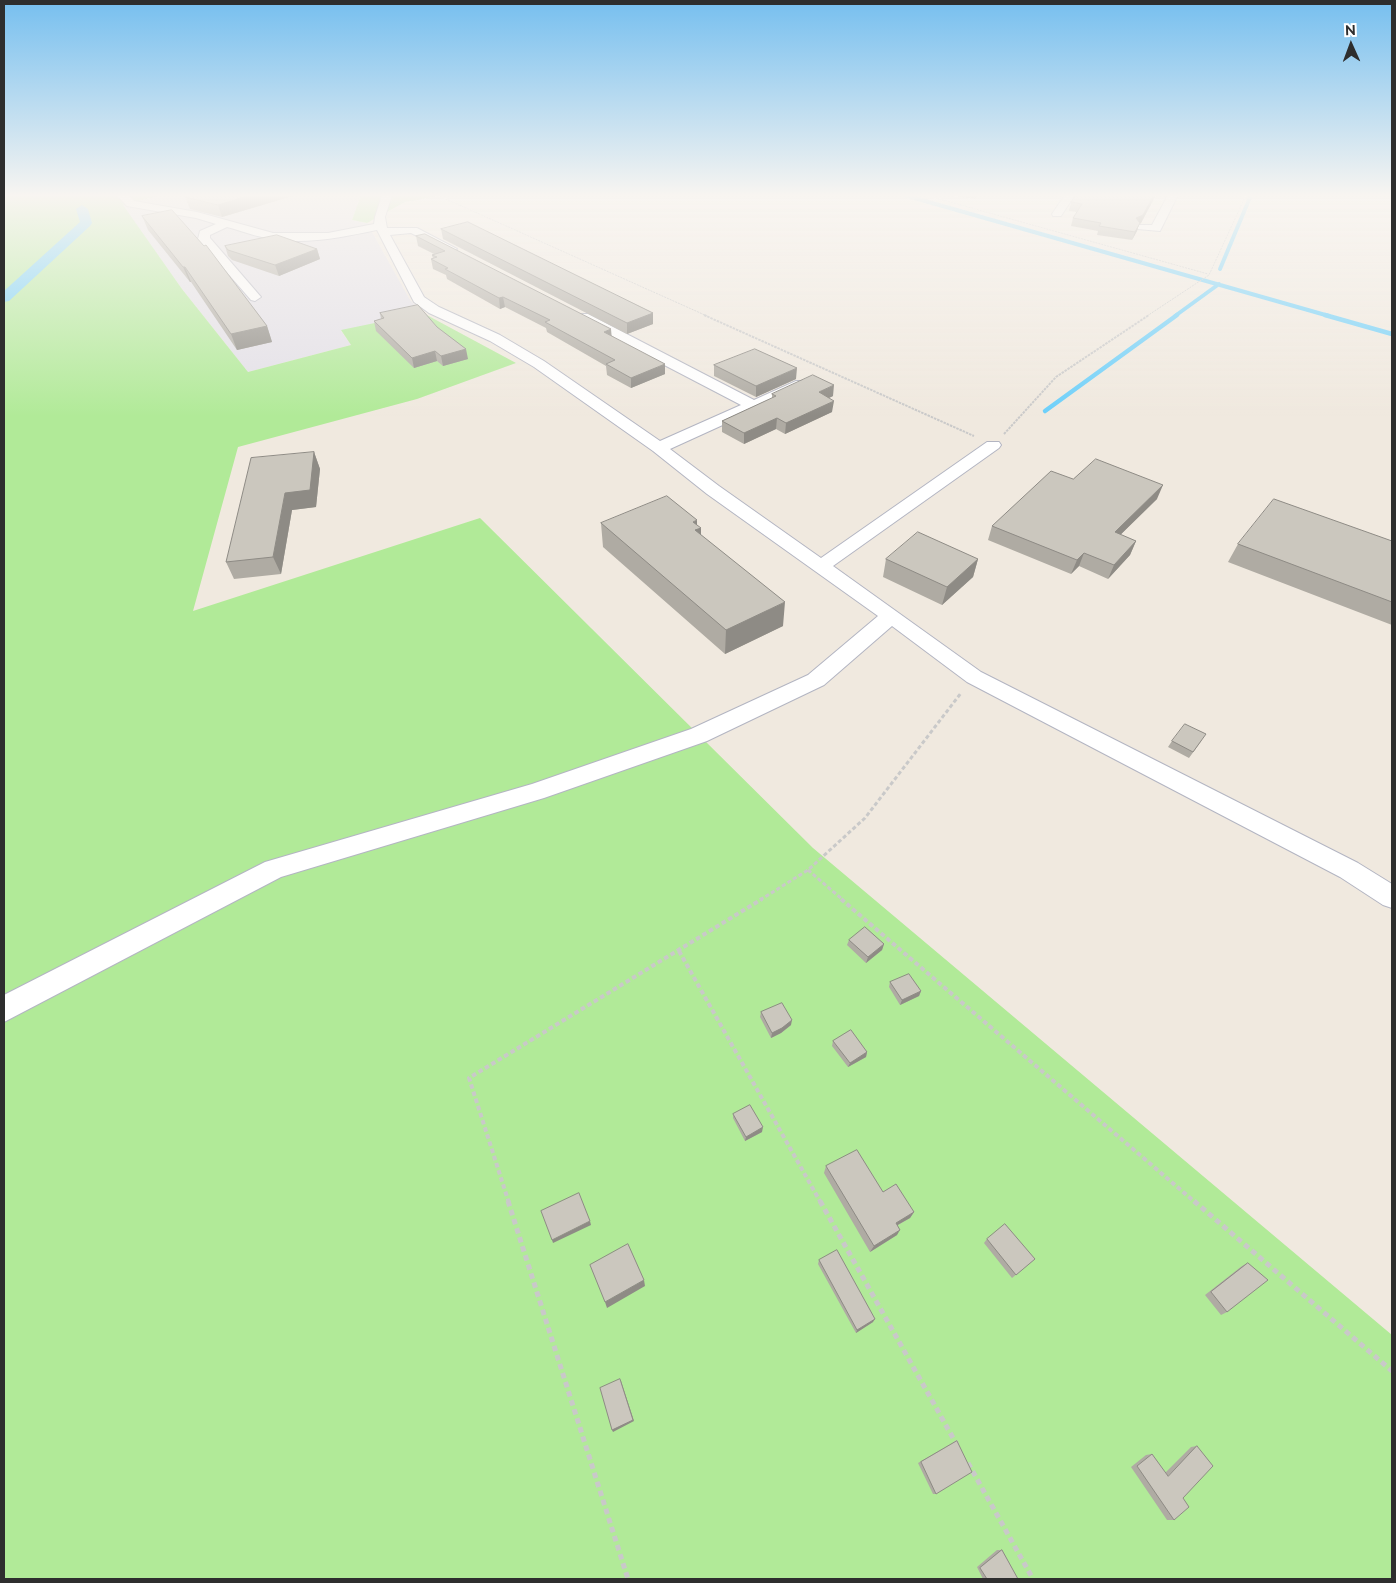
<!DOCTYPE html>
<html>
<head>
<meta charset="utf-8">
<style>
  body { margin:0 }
  #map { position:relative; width:1396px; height:1583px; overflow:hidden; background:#f0e9df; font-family:Raleway,sans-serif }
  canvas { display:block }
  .frame { position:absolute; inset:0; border:5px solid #2e2e2e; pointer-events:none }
  .north { position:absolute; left:1326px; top:20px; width:50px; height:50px; -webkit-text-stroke:4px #fff; paint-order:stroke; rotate:358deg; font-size:14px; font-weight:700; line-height:20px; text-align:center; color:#2e2e2e }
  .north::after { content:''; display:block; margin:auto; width:18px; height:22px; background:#2e2e2e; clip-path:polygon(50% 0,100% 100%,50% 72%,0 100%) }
</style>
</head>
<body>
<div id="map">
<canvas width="1396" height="1583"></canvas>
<div class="frame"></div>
<div class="north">N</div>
</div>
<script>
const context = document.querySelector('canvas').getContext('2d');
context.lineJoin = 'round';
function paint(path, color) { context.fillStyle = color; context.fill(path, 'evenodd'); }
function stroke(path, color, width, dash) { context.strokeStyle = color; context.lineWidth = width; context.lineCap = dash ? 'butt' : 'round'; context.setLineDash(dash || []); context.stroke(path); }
const industrial = new Path2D(`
  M161,195H361L352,220L367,223L410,300L423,313L341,331L351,345L248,372L182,289L122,205Z`);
const green = new Path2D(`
  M7,195H161L123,205L182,289L248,372L351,345L341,330L423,313L516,363L417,399L238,447L193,611L480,518L813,848L1392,1335V1579H4V199Z
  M361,195H443L405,202L367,223L352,220Z`);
const streamFar1 = new Path2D(`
  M904,195L1329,316
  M1220,269L1251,195
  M1175,316L1219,284`);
const stream = new Path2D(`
  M1325,315L1392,334
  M1045,411L1177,315`);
const canal = new Path2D(`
  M82,205L88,209L92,223L90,226L9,301L4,302V291L80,222L76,209Z`);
const pathFar4 = new Path2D(`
  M437,195L707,316
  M925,195L1208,274
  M4,209L15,195
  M1147,316L1209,275L1246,195`);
const pathFar3 = new Path2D(`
  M704,315L974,436
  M1004,434L1056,377L1149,315`);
const pathFar2 = new Path2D(`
  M808,870L843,900
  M760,900L808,870L865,818L961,693`);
const pathFar1 = new Path2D(`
  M841,899L1196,1203
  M679,951L821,1203
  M509,1203L469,1078L762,899`);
const path = new Path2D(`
  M508,1201L628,1579
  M820,1201L957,1445
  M1194,1201L1392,1371
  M968,1463L1033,1579`);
const minor = new Path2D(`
  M117,195H128L134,201L197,212L273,233H328L374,224L375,217L382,195H392L385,217L387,228H417L457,249L451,252L447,251L411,233L390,235L424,297L439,307L500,335L544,361L660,441L741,405L578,320L576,317L578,314H588L754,400L796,381H806L808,384L806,387L670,449L719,486L821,558L987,442H999L1001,445L999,448L833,566L981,672L1358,863L1392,884V908L1383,905L1340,877L967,682L892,626L824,685L707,741L544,798L281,877L4,1022V995L265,862L532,784L691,729L808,675L878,616L707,494L653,451L534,367L490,341L429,313L414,302L377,230C343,237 307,245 272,239C257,237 242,231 227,227L210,235V238L261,297L255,301L251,300L198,239L200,231L216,224L196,218L127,206Z
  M1065,195H1075L1061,216H1053L1052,214Z
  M1168,195H1178L1160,231L1137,229L1135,227L1137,225H1152Z`);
const wall = new Path2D(`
  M179,195H296L222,217L190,209L185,197L186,196Z
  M947,195H979L975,199Z
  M1077,195H1156L1141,223L1139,224L1137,231L1132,240L1097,235L1098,231L1071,226L1073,218L1077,212L1069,211L1071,202Z
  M142,216L267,326L272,342L237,350L191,282H190L148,230Z
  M441,229L653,313V324L627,334L443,239Z
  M425,234L611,335L665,374L631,388L607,375L606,366L547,332L546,328L505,307L500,309L447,279L446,275L433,269L431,259H433L432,255L434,254L418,246L416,236Z
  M225,246L317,249L320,259L279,276L232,260L228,256Z
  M380,313L437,327L468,359L443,366L437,361L414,368L376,331L374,321L381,319Z
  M714,365L796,379L756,397L714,376Z
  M772,394L833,396L829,398L832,412L785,434L776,429L744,444L722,432V421L772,398Z
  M314,452L320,469L316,507L292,510L281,574L234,579L226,562Z
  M1073,479L1157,499L1120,535L1136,541L1130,555L1108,579L1079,566L1071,574L988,540L992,526Z
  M601,523L697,525L701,535L783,626L725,654L603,547Z
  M1392,541V625L1228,562L1238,544Z
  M886,559H978L973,577L942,605L883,577Z
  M1202,740L1189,758L1168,747L1172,741Z
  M849,940L884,944L882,950L866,963L847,945Z
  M890,982L921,991L919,996L900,1005L889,987Z
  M761,1012L791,1025L781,1033L771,1038L760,1017Z
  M833,1041L867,1052L866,1057L848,1067L832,1046Z
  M733,1114L762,1132L745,1141L733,1118Z
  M826,1166L883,1192L914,1212L910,1218L898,1225L897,1235L870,1252L824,1173Z
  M987,1239L1035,1259L1012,1278L984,1243Z
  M819,1260L873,1322L856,1333L818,1264Z
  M1248,1263L1227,1312L1221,1315L1205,1295L1242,1266Z
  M957,1441L936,1494H933L918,1463Z
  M1197,1446L1183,1498L1174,1520H1167L1131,1467L1146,1455L1152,1454L1165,1473L1191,1447Z
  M997,1550H1002L1018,1579H983L977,1567Z`);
const shadedWall = new Path2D(`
  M251,195H296L222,217L218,205Z
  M975,195H979L975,199Z
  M1154,195H1156L1141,223L1139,224L1137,231L1132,240L1135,232L1136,218Z
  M317,249L320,259L279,276L275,265Z
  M183,267H185L191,282H190Z
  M503,297L505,307L500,309L499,298Z
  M653,313V324L627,334V323Z
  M267,326L272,342L237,350L231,334Z
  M611,329L612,340L604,332Z
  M466,349L468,359L443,366L441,356Z
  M435,351L437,361L414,368L412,358Z
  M665,364V374L631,388V378Z
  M797,368L796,379L756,397V386Z
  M834,385L833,396L818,403L819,392Z
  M834,401L832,412L785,434L786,423Z
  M777,418L776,429L744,444V433Z
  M314,452L320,469L316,507L292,510L281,574L273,557L285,493Z
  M1163,485L1157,499L1109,546L1115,532Z
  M697,520V529L701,528V552L695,554L693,522Z
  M1136,541L1130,555L1108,579L1114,565Z
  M1084,553L1079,566L1071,574L1077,560Z
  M978,559L973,577L942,605L947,587Z
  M785,602L783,626L725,654L726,630Z
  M884,944L882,950L866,963L868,957Z
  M921,991L919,996L900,1005L902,1000Z
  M792,1020L791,1025L781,1033L771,1038L772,1033Z
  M867,1052L866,1057L848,1067L850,1063Z
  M763,1127L762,1132L745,1141L746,1137Z
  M914,1212L910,1218L892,1228L896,1223Z
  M590,1221L591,1225L553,1243L552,1240Z
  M900,1230L897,1235L870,1252L874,1246Z
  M644,1280L645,1286L607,1308L605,1302Z
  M875,1319L873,1322L856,1333L857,1330Z
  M621,1381L634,1421L613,1432L612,1430Z`);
const building = new Path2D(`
  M191,195H251L218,205L185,197Z
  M1077,195H1154L1143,215L1136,218L1140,223L1135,232L1099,226L1101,223L1073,218L1082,204L1071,202Z
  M172,210L204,246L206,245L267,326L231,334L185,267H183L142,216Z
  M468,222L653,313L627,323L441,229Z
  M425,234L611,329L604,332L665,364L631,378L606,364L615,360L545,322L550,320L503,297L499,298L445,269L448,268L431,259L437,257L432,255L445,251L416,236Z
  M277,235L317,249L275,265L228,250L225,246Z
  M418,305L437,327L466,349L441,356L435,351L412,358L374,321L384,318L380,313Z
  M755,349L797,368L756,386L714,365Z
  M813,375L834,385L819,392L834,401L786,423L777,418L744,433L722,421L776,396L772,394Z
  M314,452L310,490L285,493L273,557L226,562L251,458Z
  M1096,459L1163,485L1115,532L1136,541L1114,565L1084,553L1077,560L992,526L1051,471L1073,479Z
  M667,496L697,520L693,522L701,528L695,530L785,602L726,630L601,523Z
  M1274,499L1392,541V602L1238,544Z
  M918,532L978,559L947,587L886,559Z
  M1185,724L1206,734L1193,752L1172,741Z
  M865,927L884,944L868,957L849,940Z
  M909,974L921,991L902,1000L890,982Z
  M782,1003L792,1020L782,1028L772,1033L761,1012Z
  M851,1030L867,1052L850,1063L833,1041Z
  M750,1105L763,1127L746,1137L733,1114Z
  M857,1150L883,1192L896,1184L914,1212L896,1223L900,1230L874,1246L826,1166Z
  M579,1193L590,1221L552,1240L541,1211Z
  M1005,1224L1035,1259L1016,1275L987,1239Z
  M628,1244L644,1280L605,1302L590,1265Z
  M837,1250L875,1319L857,1330L819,1260Z
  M1248,1263L1268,1280L1227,1312L1211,1292Z
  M620,1379L633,1420L612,1430L600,1388Z
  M957,1441L972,1472L936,1494L921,1462Z
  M1197,1446L1213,1466L1183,1498L1189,1507L1174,1520L1137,1466L1152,1454L1168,1476Z
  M1002,1550L1018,1579H987L980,1568Z`);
paint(industrial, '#e3e0e8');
paint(green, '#b1ea98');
stroke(streamFar1, '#6bcffa', 4);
stroke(stream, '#6bcffa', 4.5);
paint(canal, '#6bcffa');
stroke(minor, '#b3b5c2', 2);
stroke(pathFar4, '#c9c9c9', 1, [2, 1]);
stroke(pathFar3, '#c9c9c9', 2, [2.5, 1]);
stroke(pathFar2, '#c9c9c9', 3, [4, 2.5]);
stroke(pathFar1, '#c9c9c9', 4, [4.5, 3]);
stroke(path, '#c9c9c9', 5, [5.5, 4]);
paint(minor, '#fff');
paint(wall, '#afaba3');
paint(shadedWall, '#8e8b85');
paint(building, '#cbc7be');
stroke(building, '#8e8b85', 1);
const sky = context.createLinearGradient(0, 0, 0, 416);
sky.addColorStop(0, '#76bfef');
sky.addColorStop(0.47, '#f8f5f1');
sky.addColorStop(1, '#f8f5f100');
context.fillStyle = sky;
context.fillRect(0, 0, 1396, 416);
</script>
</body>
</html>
